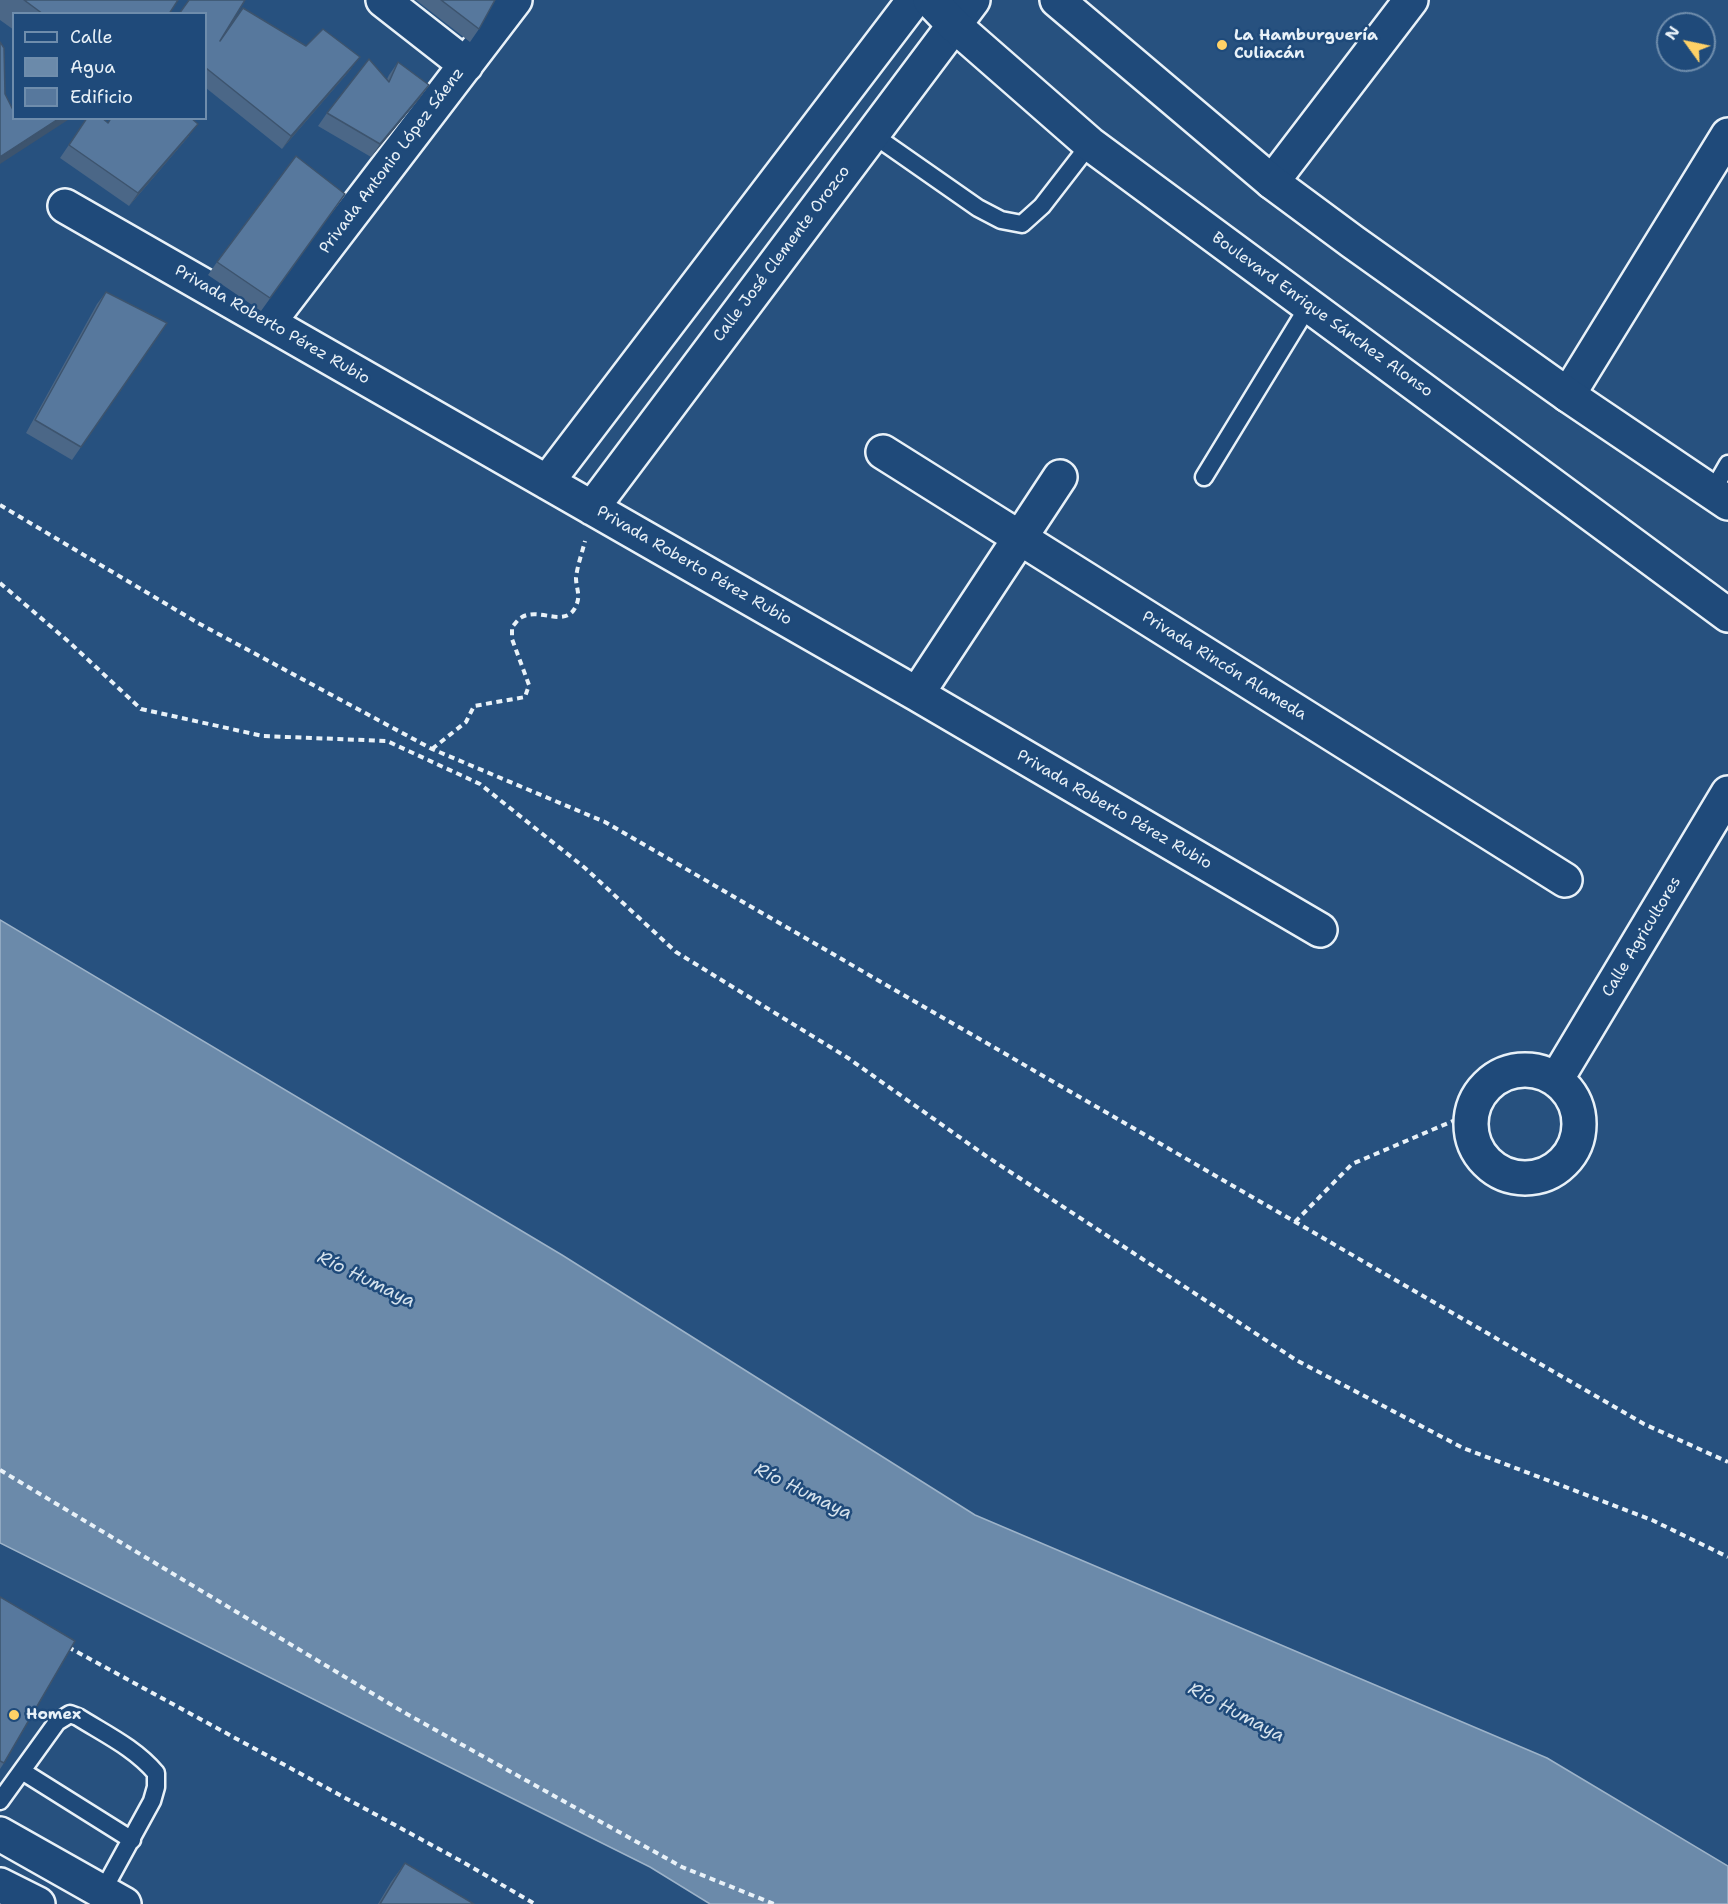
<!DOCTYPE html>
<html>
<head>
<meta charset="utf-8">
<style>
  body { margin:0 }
  #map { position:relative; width:1728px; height:1904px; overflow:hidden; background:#27517f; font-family:"Shantell Sans",sans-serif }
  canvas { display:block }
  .legend { position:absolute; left:12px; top:12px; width:195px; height:108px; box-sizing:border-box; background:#1f4a7a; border:2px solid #6f8dac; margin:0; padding:8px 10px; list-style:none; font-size:18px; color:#e8f1f8 }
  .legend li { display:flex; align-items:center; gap:12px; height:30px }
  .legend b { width:30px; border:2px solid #6f8dac }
  .north { position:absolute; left:1656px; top:12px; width:60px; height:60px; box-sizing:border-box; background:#1f4a7a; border:2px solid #6f8dac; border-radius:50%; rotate:303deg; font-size:16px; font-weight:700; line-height:24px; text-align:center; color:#e8f1f8 }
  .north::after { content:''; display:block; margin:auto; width:21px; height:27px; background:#ffd166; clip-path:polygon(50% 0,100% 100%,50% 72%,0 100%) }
</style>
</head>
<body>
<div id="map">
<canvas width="1728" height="1904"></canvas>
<ul class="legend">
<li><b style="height:8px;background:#1f4a7a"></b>Calle</li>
<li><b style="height:16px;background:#6b8aaa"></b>Agua</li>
<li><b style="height:16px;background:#57789d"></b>Edificio</li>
</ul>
<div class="north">N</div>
</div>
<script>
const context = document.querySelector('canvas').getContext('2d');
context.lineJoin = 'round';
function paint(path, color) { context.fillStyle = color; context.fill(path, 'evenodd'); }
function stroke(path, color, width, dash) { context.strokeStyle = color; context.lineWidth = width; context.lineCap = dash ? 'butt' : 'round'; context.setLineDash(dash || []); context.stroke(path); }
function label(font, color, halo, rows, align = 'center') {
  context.font = font + ' "Shantell Sans",sans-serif'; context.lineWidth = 5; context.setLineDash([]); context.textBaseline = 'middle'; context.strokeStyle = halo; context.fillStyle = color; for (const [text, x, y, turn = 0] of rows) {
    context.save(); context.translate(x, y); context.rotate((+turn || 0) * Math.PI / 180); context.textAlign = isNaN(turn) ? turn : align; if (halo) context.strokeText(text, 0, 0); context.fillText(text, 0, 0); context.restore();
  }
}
const water = new Path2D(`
  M0,920L562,1255L975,1515L1547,1758L1728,1866V1904H710L650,1867L0,1543Z`);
const path = new Path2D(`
  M0,505L198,623L432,749L605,822L1644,1424L1728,1462
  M0,583L69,642L141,709L263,736L387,741L480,784L585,868L676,952L848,1058L986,1156L1296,1360L1463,1448L1652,1520L1728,1557
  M432,749L466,722L474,706L525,697L529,685L512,639V627C515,624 518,619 522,617C540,607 566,629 576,606C581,595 576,588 576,578C577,567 582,553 585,541
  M1295,1222L1352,1164L1474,1112L1480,1093
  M0,1470L405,1713L682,1867L774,1904
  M68,1647L461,1861L535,1904`);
const lane = new Path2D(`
  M872,134L978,208L1001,220L1022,224L1042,206L1090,144
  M1204,477L1309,305
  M1712,492L1728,464
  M22,1771L132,1840
  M0,1801L57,1722L70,1714L78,1717C105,1734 135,1748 156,1773V1787L152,1801L100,1896`);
const street = new Path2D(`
  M383,0L466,65
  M1272,182L1411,0
  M65,206L917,694L1320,930
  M269,322L515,0
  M1568,395L1728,135
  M883,452L1565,880
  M547,482L914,0
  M592,508L973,0
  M917,694L1060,477
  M1471 1124a54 54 0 1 1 108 0a54 54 0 1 1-108 0Z
  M1556,1080L1728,793
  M0,1834L124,1904
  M0,1885L38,1904`);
const secondary = new Path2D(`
  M930,0L954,25L1090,144L1728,615
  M1057,0L1272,182L1353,242L1568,395L1728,503`);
const wall = new Path2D(`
  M0,0H178L169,14H14V30L0,20Z
  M416,0H495L479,29L470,42Z
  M206,14L220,41L306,46L351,69L282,149L206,88Z
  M398,62L420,98L371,157L318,126L327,113L387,79L389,75Z
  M87,118L108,123L189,136L129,206L60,158Z
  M345,194L261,311L208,275L217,262Z
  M106,292L167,323L72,460L26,433L97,304Z
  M0,1597L4,1763L0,1769Z
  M405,1863L474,1904H378L391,1882Z`);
const shadedWall = new Path2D(`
  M360,57L351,69L282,149L291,136Z
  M429,85L420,98L371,157L380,144Z
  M60,118H71L0,164V157Z
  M198,124L189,136L129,206L138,193Z`);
const building = new Path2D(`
  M24,0H178L169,14H43Z
  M189,0H245L220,41L243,8L306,46L323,29L360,57L291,136L206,68V14H179Z
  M441,0H495L479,29Z
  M0,42L4,48L5,94L14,112V118H60L0,157Z
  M369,59L389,82L398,62L429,85L380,144L327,113Z
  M87,118H102L108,123L111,118H191L198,124L138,193L69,145Z
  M296,156L345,194L270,298L217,262Z
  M106,292L167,323L81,447L35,420Z
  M0,1597L75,1641L4,1763L0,1761Z
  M405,1863L474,1904H380Z`);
const markers = [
  [1222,45,6,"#ffd166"],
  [14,1715,6,"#ffd166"]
];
const poiNames = [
  ["La Hamburguería",1234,36],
  ["Culiacán",1234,54],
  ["Homex",26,1715]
];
const streetNames = [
  ["Privada Antonio López Sáenz",392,161,-53],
  ["Calle José Clemente Orozco",782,254,-53],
  ["Boulevard Enrique Sánchez Alonso",1322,315,36],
  ["Privada Roberto Pérez Rubio",272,325,30],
  ["Privada Roberto Pérez Rubio",694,566,30],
  ["Privada Rincón Alameda",1224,666,32],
  ["Privada Roberto Pérez Rubio",1114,810,30],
  ["Calle Agricultores",1642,937,-59]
];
const waterNames = [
  ["Río Humaya",366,1280,26],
  ["Río Humaya",803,1492,26],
  ["Río Humaya",1236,1713,28]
];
paint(water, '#6b8aaa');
stroke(water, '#9db3c9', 1.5);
stroke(lane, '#e8f1f8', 21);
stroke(street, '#e8f1f8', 38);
stroke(secondary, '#e8f1f8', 38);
stroke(path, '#e8f1f8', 4, [6, 4.5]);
stroke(lane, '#1f4a7a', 16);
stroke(street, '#1f4a7a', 33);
stroke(secondary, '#1f4a7a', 33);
paint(wall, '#4b6787');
paint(shadedWall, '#3d546e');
paint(building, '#57789d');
stroke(building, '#3d546e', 1.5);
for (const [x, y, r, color] of markers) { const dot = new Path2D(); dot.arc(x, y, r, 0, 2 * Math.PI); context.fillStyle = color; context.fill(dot); stroke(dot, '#1f4a7a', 2); }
label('bold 16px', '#e8f1f8', '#1f4a7a', poiNames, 'left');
label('16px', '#e8f1f8', '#1f4a7a', streetNames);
label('italic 18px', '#d5e2ec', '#1f4a7a', waterNames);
</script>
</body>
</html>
